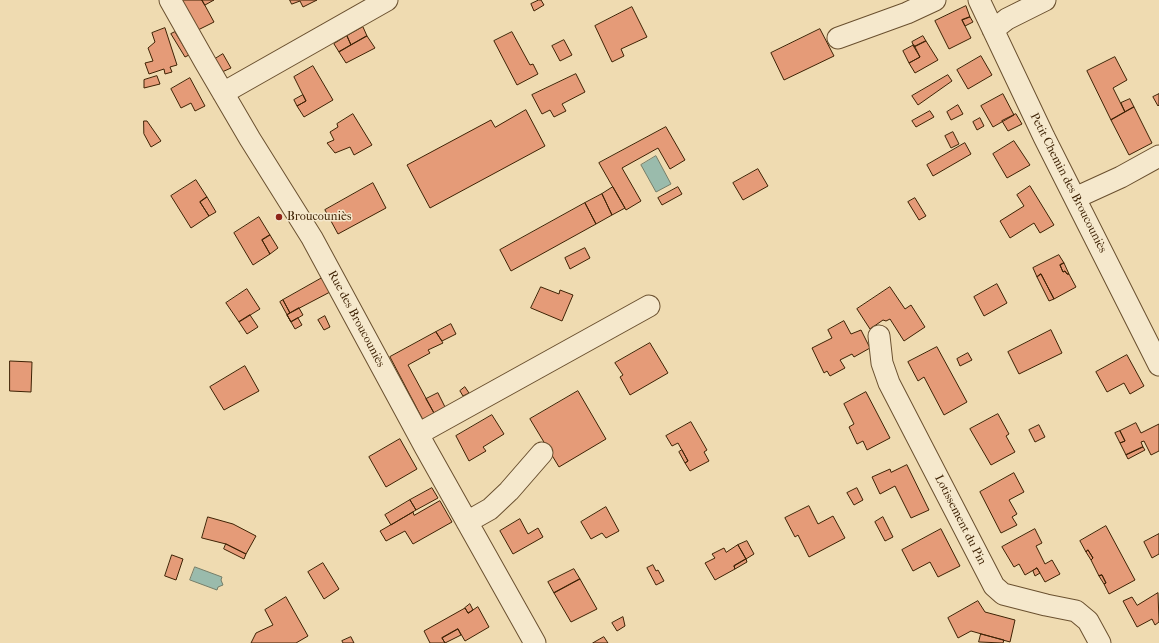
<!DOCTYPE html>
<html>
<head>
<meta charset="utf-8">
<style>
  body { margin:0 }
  canvas { display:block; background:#efdbb1 }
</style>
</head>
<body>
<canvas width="1159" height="643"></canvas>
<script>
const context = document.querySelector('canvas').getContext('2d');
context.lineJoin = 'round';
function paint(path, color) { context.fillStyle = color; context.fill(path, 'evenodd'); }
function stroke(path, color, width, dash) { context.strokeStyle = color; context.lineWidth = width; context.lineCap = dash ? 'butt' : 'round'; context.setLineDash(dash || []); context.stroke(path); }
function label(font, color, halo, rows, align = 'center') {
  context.font = font + ' "IM FELL French Canon",serif'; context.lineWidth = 3; context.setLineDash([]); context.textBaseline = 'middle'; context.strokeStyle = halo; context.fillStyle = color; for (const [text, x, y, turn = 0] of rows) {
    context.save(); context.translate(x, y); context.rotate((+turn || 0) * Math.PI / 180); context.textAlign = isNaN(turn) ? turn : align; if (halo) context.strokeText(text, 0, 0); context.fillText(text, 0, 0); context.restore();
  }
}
const water = new Path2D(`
  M656,156L671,184L656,192L641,165Z
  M195,567L222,577L221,580L223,585L218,587L217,590L190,580Z`);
const building = new Path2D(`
  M177,0H202L214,22L198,30Z
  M202,0H214L205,5Z
  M290,0H317L303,7L300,1L292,4Z
  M539,0H541L544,5L534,11L531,4Z
  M966,6L970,17L962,20L971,38L949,49L935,21Z
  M632,7L647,37L621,49L624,56L612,62L595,26Z
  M970,17L973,22L965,26L962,20Z
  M363,27L367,36L351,45L347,36Z
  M165,28L177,65L170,67L172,72L165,74L164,69L149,74L145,63L153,61L148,48L155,42L152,33Z
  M820,29L834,56L784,80L771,53Z
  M175,32L189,55L185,57L171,34Z
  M512,32L530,65L533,64L538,74L517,85L494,41Z
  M347,36L351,45L339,52L334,44Z
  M367,36L375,48L346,63L339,52Z
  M923,36L926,41L914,47L912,42Z
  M564,40L572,55L560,61L552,46Z
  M926,41L938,60L915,73L909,63L920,57L914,47Z
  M914,45L920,57L909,63L903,51Z
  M223,54L231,68L222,72L215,59Z
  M981,56L992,75L968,89L957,70Z
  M1115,57L1127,80L1113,88L1125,112L1111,120L1087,71Z
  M313,66L333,100L304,117L297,106L306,101L294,77Z
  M576,74L585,92L562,104L566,111L554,117L550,110L542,114L532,95Z
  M948,75L952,81L918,105L912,96Z
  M157,76L160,84L144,88V80Z
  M190,78L205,106L195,111L191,103L181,108L171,89Z
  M1003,94L1014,115L993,127L981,106Z
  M1159,94V105L1158,106L1153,97Z
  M303,95L306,101L297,106L294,100Z
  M1130,99L1134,107L1125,112L1121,103Z
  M958,105L963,114L951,120L947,112Z
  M1134,107L1152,143L1129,155L1111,120Z
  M526,110L545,146L430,208L407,165L491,120L495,127Z
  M930,111L934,117L916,127L912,121Z
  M353,114L372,145L354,155L350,147L335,153L327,143L334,140L330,132L338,127L337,124Z
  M1016,114L1022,124L1008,131L1002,121Z
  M980,118L984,126L977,130L973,122Z
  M144,121H147L161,141L151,147L144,134Z
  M666,127L685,160L670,169L658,148L622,168L641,201L626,210L599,163Z
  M953,132L959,144L951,148L945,136Z
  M1014,141L1030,165L1007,178L993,154Z
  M965,143L971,154L933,176L927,165Z
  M758,169L768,186L743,200L733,183Z
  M196,180L207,197L200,202L209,216L191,228L171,196Z
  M373,183L386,208L338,234L325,210Z
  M1030,186L1054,225L1040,233L1034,223L1010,238L1000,221L1024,206L1017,195Z
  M613,187L625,208L612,215L602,194Z
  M678,187L682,194L662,205L658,198Z
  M602,194L612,215L596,224L585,203Z
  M207,197L216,212L209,216L200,202Z
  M915,198L926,216L919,220L908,202Z
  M585,203L596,224L511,271L500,250Z
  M259,217L270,235L262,240L270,254L253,265L234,233Z
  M270,235L278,248L270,254L262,240Z
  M585,248L590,258L570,269L565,258Z
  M1059,255L1064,263L1060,265L1063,272L1065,271L1067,274H1069L1076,287L1054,299L1041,274L1037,277L1033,268Z
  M1064,263L1069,274H1067L1065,271L1063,272L1060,265Z
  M1041,274L1054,299L1049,301L1037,277Z
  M322,278L330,292L290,313L283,300Z
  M997,284L1007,303L984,316L974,297Z
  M541,287L559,294L560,290L573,295L562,321L531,308Z
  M890,287L905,309L911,305L925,327L904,341L890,319L886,321L883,320L870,329L857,309Z
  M247,289L260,309L239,322L226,303Z
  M283,300L290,313L287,315L291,322L280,302Z
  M299,308L303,315L291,322L287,315Z
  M250,315L258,327L247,334L239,322Z
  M325,316L330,327L324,330L318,320Z
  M298,318L302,325L295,329L291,322Z
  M844,321L851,334L861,330L870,348L854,357L852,354L840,360L845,368L830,376L827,371L824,373L812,348L832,338L828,330Z
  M451,324L456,334L442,341L436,332Z
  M1051,330L1062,353L1019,374L1008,352Z
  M436,332L443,343L428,350L430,353L408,365L434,413L423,420L390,357Z
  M650,343L668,373L630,395L620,377L623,375L615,363Z
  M937,347L967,402L944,415L924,377L918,381L908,362Z
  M968,353L972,360L960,366L957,359Z
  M1127,355L1144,386L1130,394L1124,383L1107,392L1096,372Z
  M10,361L32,362L31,392L10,391Z
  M245,366L259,391L224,410L210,387Z
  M465,387L469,393L463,396L460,391Z
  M578,391L606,439L559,467L530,419Z
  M866,392L890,438L867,450L863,441L857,444L849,427L854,424L844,404Z
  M438,393L445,407L434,413L426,399Z
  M998,414L1009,434L1006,436L1015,452L991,465L970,429Z
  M492,415L504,434L483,447L486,451L469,461L456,436Z
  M691,422L707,450L704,452L709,461L690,471L685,463L688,461L678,443L672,446L666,436Z
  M1136,423L1141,433L1159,424V451L1151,455L1144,441L1141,442L1143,447L1126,455L1120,443L1125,441L1120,431Z
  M1039,425L1045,437L1035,442L1029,430Z
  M1120,431L1125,441L1120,443L1115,433Z
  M400,439L417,469L386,487L369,457Z
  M1143,447L1145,450L1128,459L1126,455Z
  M682,450L688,461L685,463L679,452Z
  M907,465L929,510L911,518L895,486L880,494L872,477L890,469L891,472Z
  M1014,473L1024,492L1009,500L1017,514L1012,517L1017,525L1001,533L980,492Z
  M432,488L438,498L416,510L410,500Z
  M857,488L863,500L854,505L847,493Z
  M410,500L416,510L391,525L385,515Z
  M440,501L452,522L413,544L405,531L386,541L380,531L413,512L414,515Z
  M809,506L818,524L833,516L845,538L809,557L798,535L795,537L785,518Z
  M606,507L619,531L606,538L602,533L591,539L581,522Z
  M208,517L233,524L256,536L246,554L226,544L202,538Z
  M883,517L893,537L885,541L875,522Z
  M520,519L528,534L538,528L543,537L513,554L500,531Z
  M1106,526L1135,580L1109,594L1104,584L1106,583L1102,575L1099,576L1091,560L1093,558L1088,550L1086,552L1080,541Z
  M941,529L960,566L938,577L930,562L913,571L902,550Z
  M1035,529L1042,543L1036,546L1045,564L1052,560L1060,574L1045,582L1037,568L1025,575L1019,564L1014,567L1002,547Z
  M1159,534V554L1152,558L1144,542Z
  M747,541L754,554L746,559L738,545Z
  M226,544L246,554L244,559L224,549Z
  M738,545L746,559L734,566L735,569L715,580L705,563L715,558L712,554L724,548L726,552Z
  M1088,550L1093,558L1091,560L1086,552Z
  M172,555L183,559L176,580L165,576Z
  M746,559L747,562L735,569L734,566Z
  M323,563L339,589L324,599L308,572Z
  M653,565L656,571L658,570L664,581L656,585L647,568Z
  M1037,568L1040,573L1035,576L1033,571Z
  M574,569L580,579L554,593L548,582Z
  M1102,575L1106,583L1104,584L1099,576Z
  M580,579L597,609L571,622L554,593Z
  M1158,593L1159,622L1155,625L1152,619L1137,627L1123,601L1132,597L1137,605Z
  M286,597L308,636L296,643H251L256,633L273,625L265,610Z
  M978,601L985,612L1015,620L1010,642L971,631L958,638L948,618Z
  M470,604L473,610L468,613L465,608Z
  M478,607L489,627L465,641L458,629L442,638L445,643H430L424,631L465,608L468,613Z
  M623,617L625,626L617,631L612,623Z
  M458,629L461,635L445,643L442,638Z
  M981,634L1004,640L1003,643L979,642Z
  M351,637L354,643H343L342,641Z
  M604,637L608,643H593Z`);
const minor = new Path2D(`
  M170,0L205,62L250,139L312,238L425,447L535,643
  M979,0L1044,137L1159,365
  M993,30L1007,19L1045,0
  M838,38L907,13L935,0
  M223,93L387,0
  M1075,198L1121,177L1159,156
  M879,336L882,363L889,383L994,586L1003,594L1046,605L1076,611L1088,621L1100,643
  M418,434L649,306
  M467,522L490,509L509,491L542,453`);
const markers = [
  [279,217,4,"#8f2418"]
];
const streetNames = [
  ["Petit Chemin des Broucouniès",1068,183,63],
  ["Rue des Broucouniès",356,319,62],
  ["Lotissement du Pin",960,520,63]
];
const poiNames = [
  ["Broucouniès",287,217]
];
paint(water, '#9abbac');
stroke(water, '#757e69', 1);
paint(building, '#e59b78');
stroke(building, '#3e2204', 1);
stroke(minor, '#6a502f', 23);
stroke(minor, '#f5e8cc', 21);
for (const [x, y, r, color] of markers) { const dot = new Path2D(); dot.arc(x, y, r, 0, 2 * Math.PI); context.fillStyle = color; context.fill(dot); stroke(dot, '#f5e8cc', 1.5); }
label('12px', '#3e2204', '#f5e8cc', streetNames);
label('12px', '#3e2204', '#f5e8cc', poiNames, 'left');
</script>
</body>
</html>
